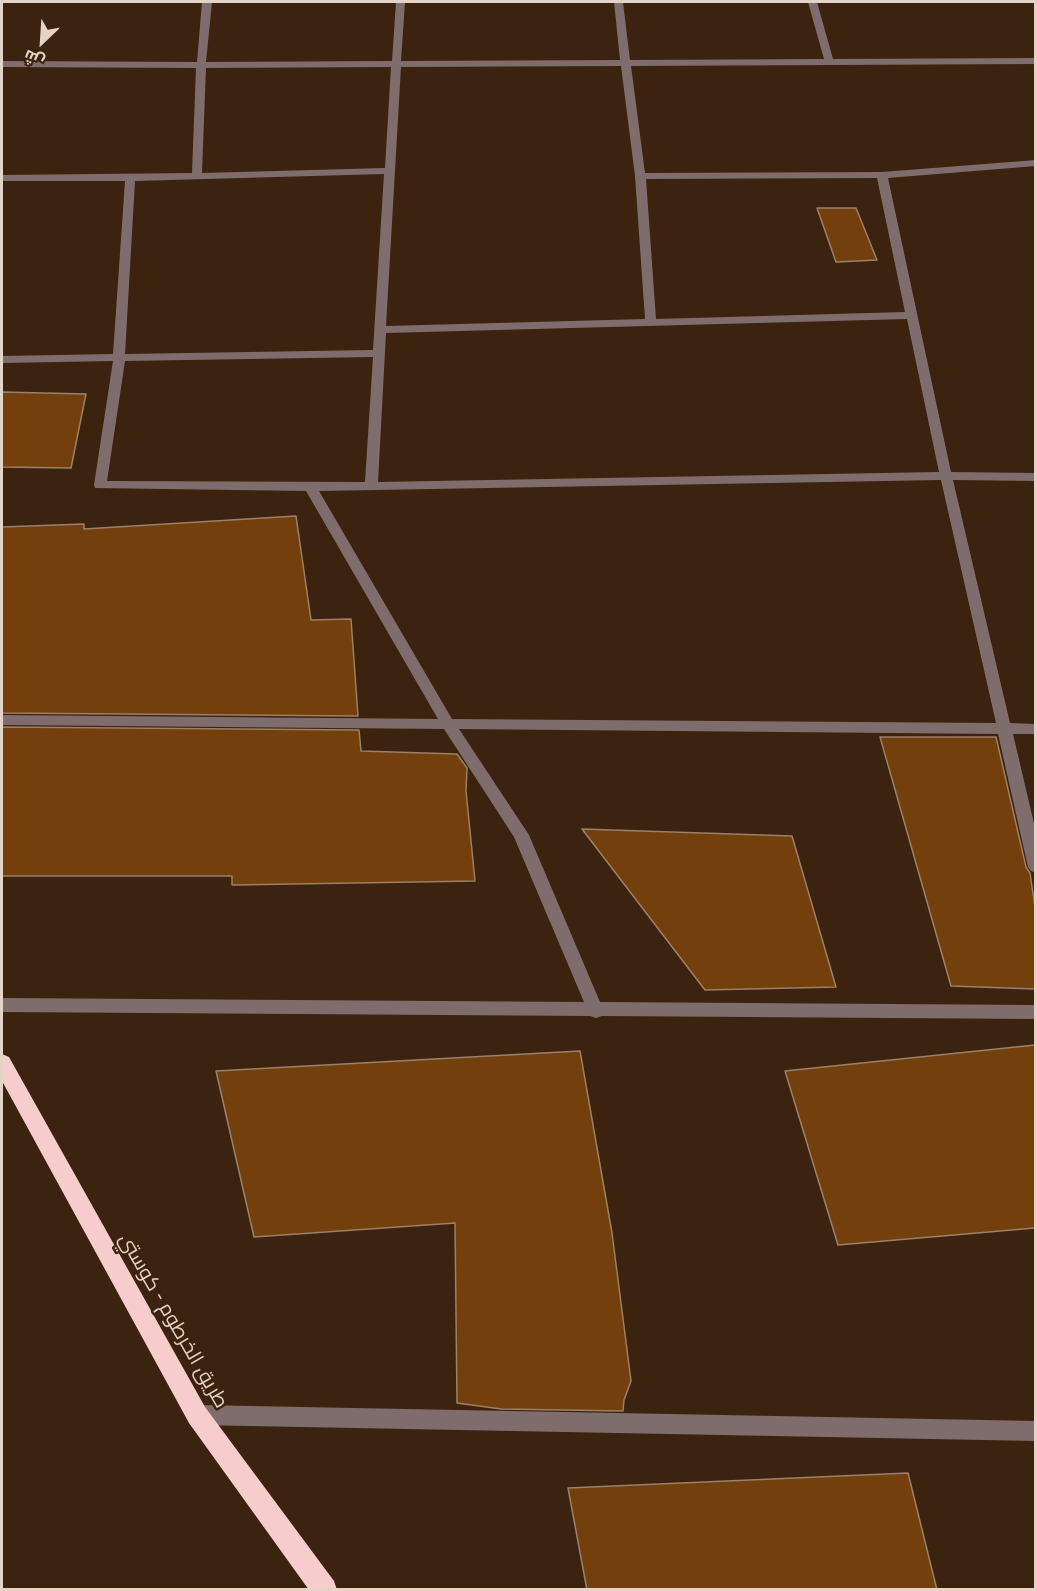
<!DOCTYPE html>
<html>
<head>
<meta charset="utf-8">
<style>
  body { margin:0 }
  #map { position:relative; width:1037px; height:1591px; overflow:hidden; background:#3b230f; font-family:"Fira Sans Condensed",Cairo,sans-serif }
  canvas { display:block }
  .frame { position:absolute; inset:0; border:3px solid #e4d3c7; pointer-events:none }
  .north { position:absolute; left:12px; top:12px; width:60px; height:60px; -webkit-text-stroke:4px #3b230f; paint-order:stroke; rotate:205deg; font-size:16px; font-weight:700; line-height:24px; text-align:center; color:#e4d3c7 }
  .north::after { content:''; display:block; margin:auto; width:21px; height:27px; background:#e4d3c7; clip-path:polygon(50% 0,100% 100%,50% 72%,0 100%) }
</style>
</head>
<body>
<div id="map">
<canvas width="1037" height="1591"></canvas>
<div class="frame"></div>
<div class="north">ش</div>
</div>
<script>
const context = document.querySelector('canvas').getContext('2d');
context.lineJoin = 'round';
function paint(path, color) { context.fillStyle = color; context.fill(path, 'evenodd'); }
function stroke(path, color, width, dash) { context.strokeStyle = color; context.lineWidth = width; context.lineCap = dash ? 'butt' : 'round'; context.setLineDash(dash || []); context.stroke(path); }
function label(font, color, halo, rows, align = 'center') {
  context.font = font + ' "Fira Sans Condensed",Cairo,sans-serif'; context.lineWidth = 5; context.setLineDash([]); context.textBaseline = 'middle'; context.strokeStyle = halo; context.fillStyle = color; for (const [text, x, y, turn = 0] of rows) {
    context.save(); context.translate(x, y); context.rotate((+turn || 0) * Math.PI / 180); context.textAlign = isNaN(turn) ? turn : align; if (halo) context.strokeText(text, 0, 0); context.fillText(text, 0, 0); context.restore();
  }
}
const building = new Path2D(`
  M817,208H856L877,260L836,262Z
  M2,392L86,394L71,468L2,467Z
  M296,516L311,620L351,619L358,716L2,713V527L84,524V529Z
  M2,727L359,730L361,751L457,754L467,768L466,791L475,881L232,885V876H2Z
  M880,737H996L1026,867L1030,873L1035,907V989L951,986Z
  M582,829L792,836L836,987L705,990Z
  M1035,1045V1228L838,1245L785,1071Z
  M580,1051L612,1233L631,1381L624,1400L623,1411L501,1409L457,1403L455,1223L254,1237L216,1071Z
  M908,1473L937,1590H587L568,1488Z`);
const minor = new Path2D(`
  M202,2H212L206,62L392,61L396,2H405L401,61L620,60L614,2H623L630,60L824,59L808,2H817L833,59L1036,58V64L631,66L645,173L882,172L1036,160V166L888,178L951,472L1036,473V481L953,480L1010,723L1036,724V734H1013L1036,832V873L1031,871L1028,867L998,734L459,729L529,835L600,1002L1036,1005V1019L602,1016L596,1018L590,1016L2,1012V998L584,1002L514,837L444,729L2,725V715L438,719L306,491L95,488L94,485L113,361L2,363V356L113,354L125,181H2V175L192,173L196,68L2,67V61L197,62ZM621,66L635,176L645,319L386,326L401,67ZM391,67L385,168L202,173L206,68ZM384,174L373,350L125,354L135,181ZM877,178L905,312L656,319L646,179ZM907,319L939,472L378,482L386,333ZM373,357L365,482L107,481L125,361ZM941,480L996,723L452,719L319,491Z
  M197,1405L1036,1421V1441L197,1425L190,1422L187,1415L190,1408Z`);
const highway = new Path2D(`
  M2,1054L9,1057L205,1407L334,1581L337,1590H309L189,1423L2,1081Z`);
const nearStreetnames = [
  ["طريق الخرطوم - كوستي",173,1321,60]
];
paint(building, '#723f0d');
stroke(building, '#9d8069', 1.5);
paint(minor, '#7f6d6d');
paint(highway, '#f7cccd');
label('20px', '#e4d3c7', '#3b230f', nearStreetnames);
</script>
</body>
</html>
